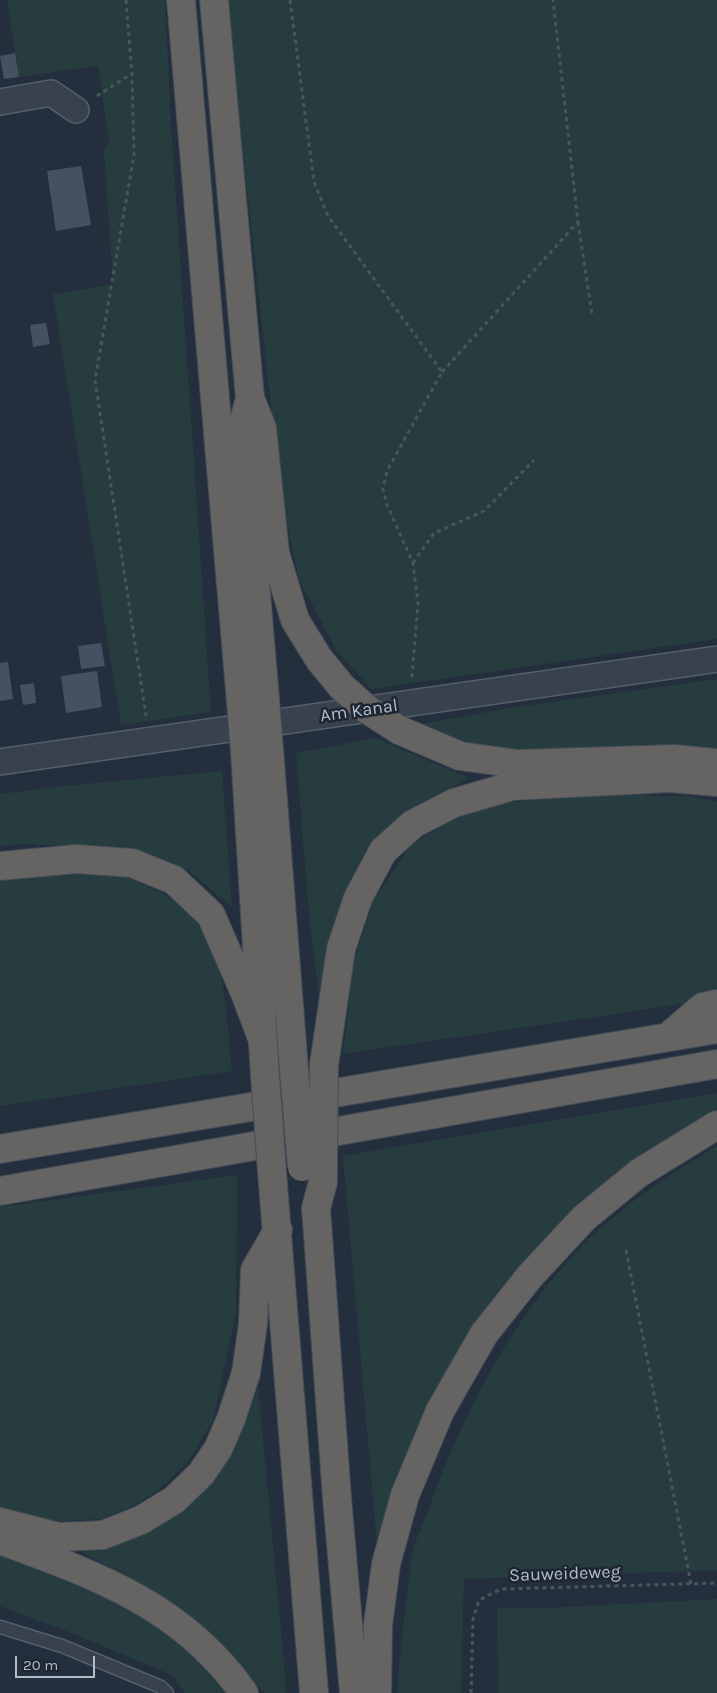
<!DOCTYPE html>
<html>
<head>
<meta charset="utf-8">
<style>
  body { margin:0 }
  #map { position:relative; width:717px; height:1693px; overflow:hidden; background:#242f3e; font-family:Karla,sans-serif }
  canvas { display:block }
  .scale { position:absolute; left:15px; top:1656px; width:80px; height:22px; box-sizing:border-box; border:2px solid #b4bcc9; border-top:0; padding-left:6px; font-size:15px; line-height:18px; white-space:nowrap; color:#b4bcc9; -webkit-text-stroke:4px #1d2633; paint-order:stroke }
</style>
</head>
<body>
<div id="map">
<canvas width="717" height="1693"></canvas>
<div class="scale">20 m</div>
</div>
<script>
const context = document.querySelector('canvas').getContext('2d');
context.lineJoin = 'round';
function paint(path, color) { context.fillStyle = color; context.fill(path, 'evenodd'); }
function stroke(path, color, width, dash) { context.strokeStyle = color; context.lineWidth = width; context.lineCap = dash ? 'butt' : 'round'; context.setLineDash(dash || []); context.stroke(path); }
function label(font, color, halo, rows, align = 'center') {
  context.font = font + ' Karla,sans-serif'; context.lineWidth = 5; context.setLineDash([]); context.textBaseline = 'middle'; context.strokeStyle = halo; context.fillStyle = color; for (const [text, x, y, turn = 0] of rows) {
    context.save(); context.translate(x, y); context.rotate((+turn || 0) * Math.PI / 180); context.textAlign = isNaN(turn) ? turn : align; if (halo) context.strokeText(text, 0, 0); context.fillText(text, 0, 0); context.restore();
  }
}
const green = new Path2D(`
  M7,0H165L172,141L211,712L121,725L53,294L113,284L104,150L109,141L98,66L19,77Z
  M226,0H717V639L371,689L336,650L299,579L281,496Z
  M717,679V753H537L462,744L414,725L515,707Z
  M375,738L470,778L422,805L374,844L348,884L319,997L310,925L296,753Z
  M222,771L232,907L189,871L133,848L20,844L0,846V794L63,786Z
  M604,795L687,796L717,801V999L343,1054L353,965L373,901L411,845L456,817L500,803Z
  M64,873C82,874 103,873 121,876C129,878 138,883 146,886C229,918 224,996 232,1071L0,1106V879Z
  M717,1093V1109L695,1121L619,1174L514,1276L378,1556L343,1156Z
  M717,1146V1570L464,1579L461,1693H397C400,1658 403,1623 408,1588C410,1575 410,1562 413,1550C418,1533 426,1517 432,1500C464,1411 514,1316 581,1247C620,1207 669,1175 717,1146Z
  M237,1175L236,1313L213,1420L189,1461L160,1489L135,1505L101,1519L60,1521L9,1516L0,1513V1207Z
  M258,1385L283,1652L286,1693H264L227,1650L189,1616L143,1584L76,1549L156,1527L195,1501L223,1463L248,1414Z
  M0,1552L97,1591L175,1636L229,1693H185L172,1675L69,1632L0,1606Z
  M717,1599V1693H498L497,1608H545Z`);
const building = new Path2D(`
  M15,53L19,77L4,79L0,56Z
  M81,166L91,225L56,231L47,171Z
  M46,323L50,344L33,347L30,325Z
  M101,643L105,666L81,669L78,646Z
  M8,662L13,699L0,701V663Z
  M97,671L102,707L66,713L61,676Z
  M34,683L36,703L23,705L20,685Z`);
const path = new Path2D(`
  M126,0L132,74L134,155L95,380L146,716
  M290,0L314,182L328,216L442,372L387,471L383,489L387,505L413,563L418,603L412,677
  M97,96L131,74
  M578,222L592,314
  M442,372L578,222L553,0
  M413,563L434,533L484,511L534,460
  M626,1250L691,1584
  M471,1693L473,1619L479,1600L501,1589L717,1583`);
const service = new Path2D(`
  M0,1627L62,1646L161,1687L167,1693`);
const minor = new Path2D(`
  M0,102L51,93L76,110
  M0,762L717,659`);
const trunk = new Path2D(`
  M181,0L241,702
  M214,0L250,398L262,428L275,553L295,620L319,659L342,687
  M250,398L242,429L265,699
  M399,730L460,756L518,764L674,759L717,763
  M269,749L294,1070
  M245,752L265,1076
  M0,866L76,859L132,863L174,880L211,915L245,993L262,1038
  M668,1037L703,1007L717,1004
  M324,1065L341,949L358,898L383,851L413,824L454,803L512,786L670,778L717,782
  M0,1149L717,1029
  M323,1164V1182L316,1208L337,1498L354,1693
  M272,1172L314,1693
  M0,1191L717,1064
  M0,1522L59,1537L103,1535L141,1520L174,1500L201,1474L218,1449L231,1419L246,1373L253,1324L255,1270L278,1230
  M0,1540C96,1575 183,1606 244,1693
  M377,1693L378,1625L386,1564L405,1495L440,1411L484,1334L530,1276L584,1218L639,1173L717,1125`);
const trunkBridge = new Path2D(`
  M342,687L368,710L399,730
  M265,699L269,749
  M241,702L245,752
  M294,1070L302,1167
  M265,1076L272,1172
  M323,1164L324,1065`);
const streetNames = [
  ["Am Kanal",359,711,-8],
  ["Sauweideweg",565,1574,-2]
];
paint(green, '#263c3f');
paint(building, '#455162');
stroke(service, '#565f6c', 15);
stroke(minor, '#565f6c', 28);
stroke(trunk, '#434c59', 30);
stroke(path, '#44595c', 3, [4, 4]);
stroke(service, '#38414e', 12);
stroke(minor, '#38414e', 25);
stroke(trunk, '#656462', 28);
stroke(trunkBridge, '#434c59', 30, []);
stroke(trunkBridge, '#656462', 28);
label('18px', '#b4bcc9', '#1d2633', streetNames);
</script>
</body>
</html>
